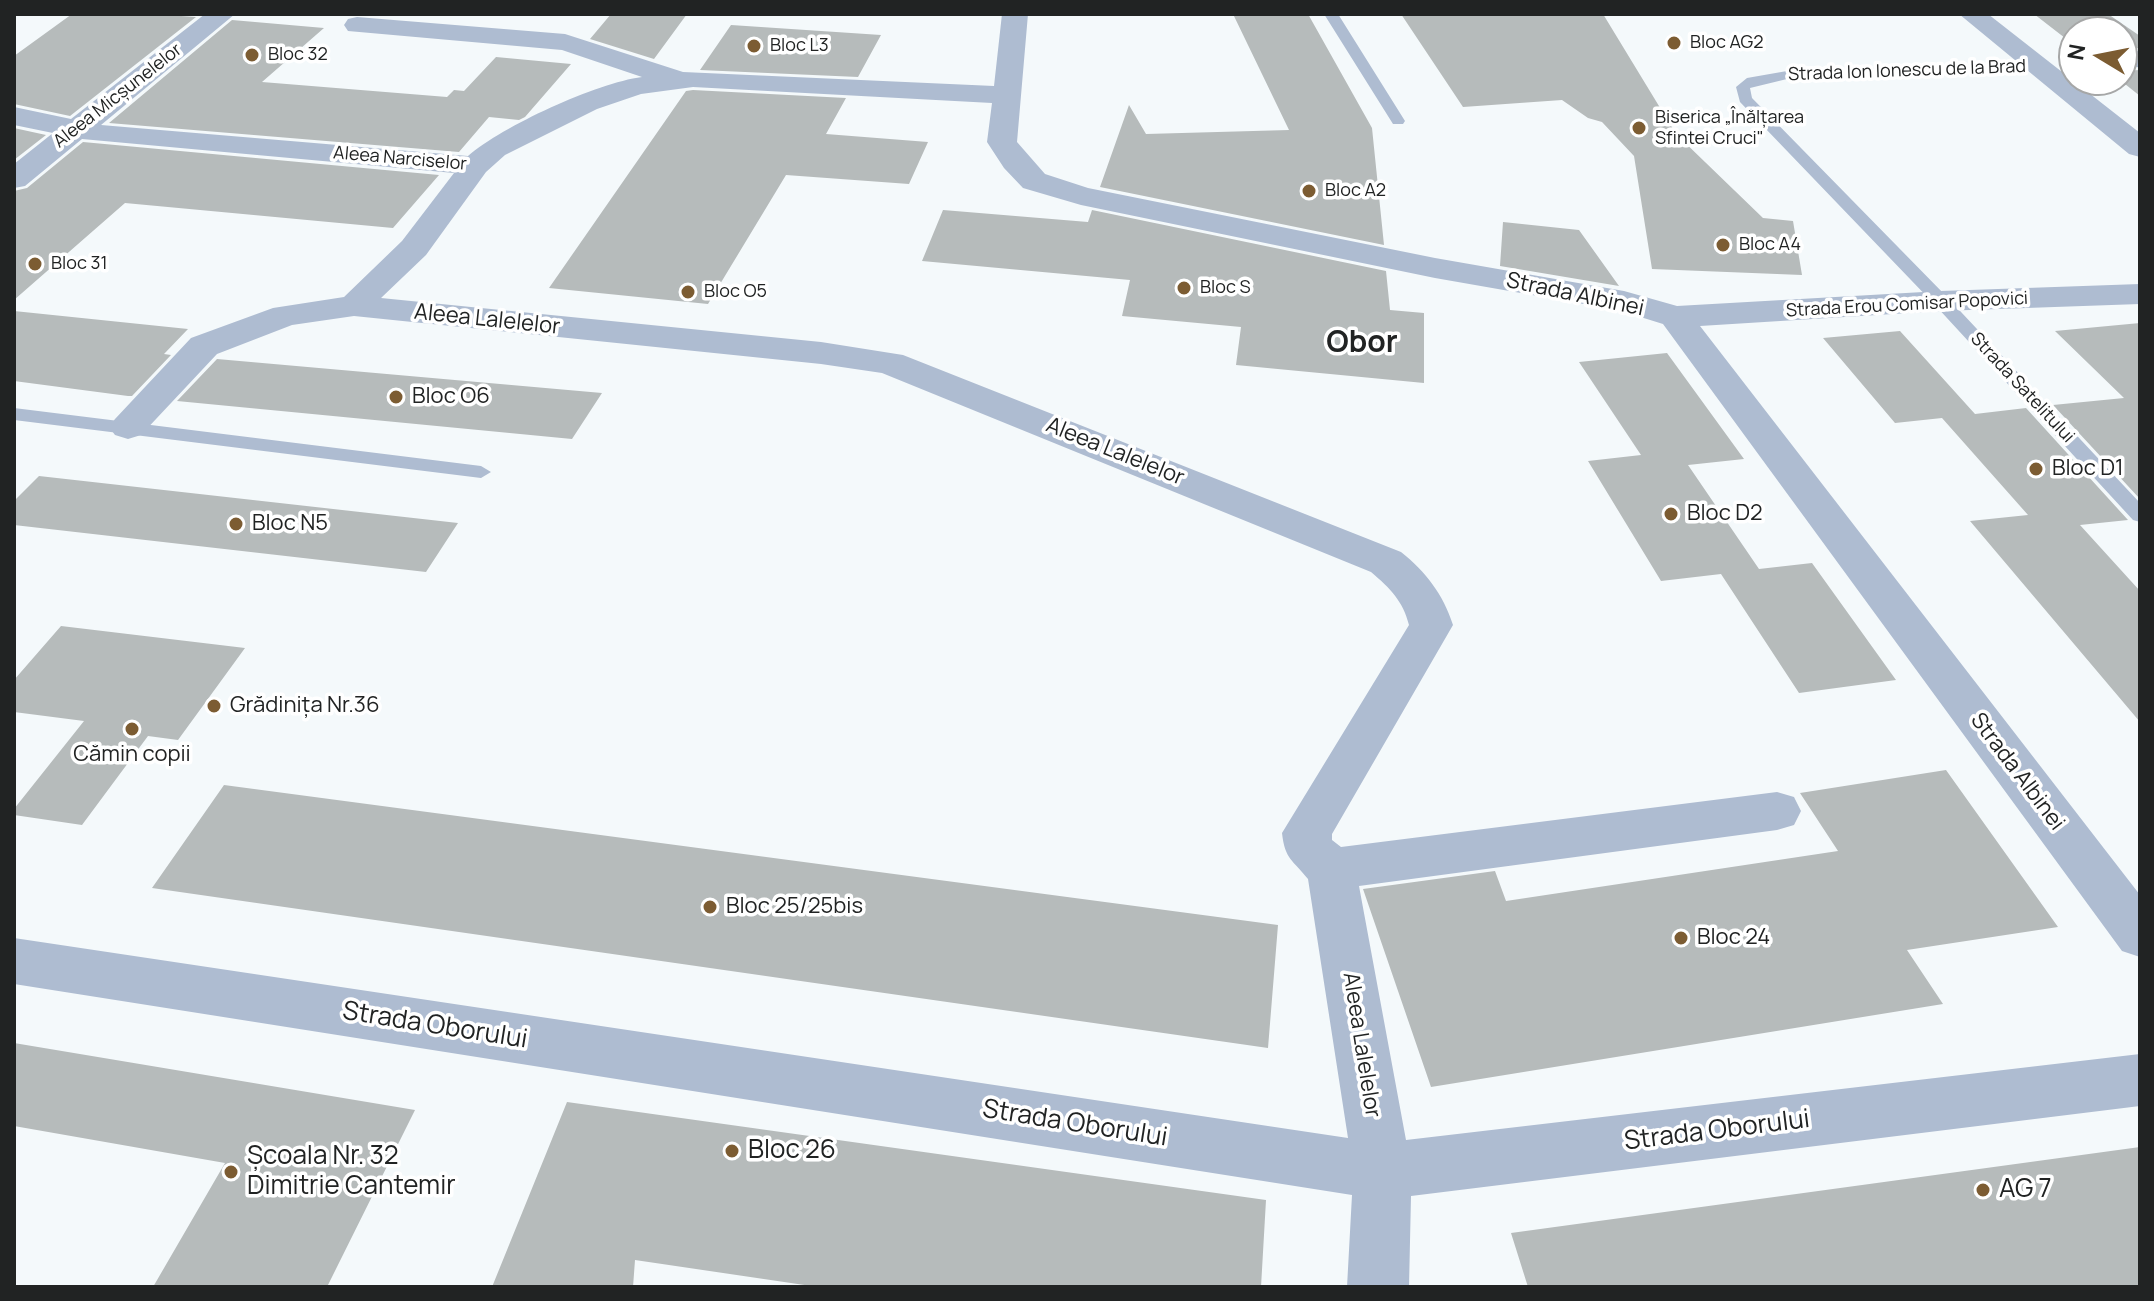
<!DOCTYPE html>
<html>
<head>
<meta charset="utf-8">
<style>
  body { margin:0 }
  #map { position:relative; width:2154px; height:1301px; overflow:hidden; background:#f4f9fb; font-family:Manrope,sans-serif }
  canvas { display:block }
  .frame { position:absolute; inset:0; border:16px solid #212323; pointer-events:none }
  .north { position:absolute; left:2058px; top:16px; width:80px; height:80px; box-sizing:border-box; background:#fff; border:2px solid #a6a7a7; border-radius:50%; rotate:280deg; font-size:22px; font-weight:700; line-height:32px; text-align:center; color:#212323 }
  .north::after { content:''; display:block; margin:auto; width:28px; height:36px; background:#7c5c32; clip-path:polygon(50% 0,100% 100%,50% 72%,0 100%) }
</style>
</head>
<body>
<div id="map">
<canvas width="2154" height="1301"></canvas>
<div class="frame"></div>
<div class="north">N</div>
</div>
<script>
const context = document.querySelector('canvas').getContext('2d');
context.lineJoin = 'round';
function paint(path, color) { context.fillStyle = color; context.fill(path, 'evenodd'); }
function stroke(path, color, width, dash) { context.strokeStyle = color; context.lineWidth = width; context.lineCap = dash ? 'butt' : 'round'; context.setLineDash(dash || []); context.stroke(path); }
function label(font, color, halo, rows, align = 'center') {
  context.font = font + ' Manrope,sans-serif'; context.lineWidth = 7; context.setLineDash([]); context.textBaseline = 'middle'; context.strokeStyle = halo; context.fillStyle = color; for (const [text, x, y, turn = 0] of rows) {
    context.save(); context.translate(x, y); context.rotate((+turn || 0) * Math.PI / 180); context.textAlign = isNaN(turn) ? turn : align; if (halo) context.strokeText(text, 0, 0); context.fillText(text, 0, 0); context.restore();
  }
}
const building = new Path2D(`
  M72,14H152L196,17L70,116L14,104V56Z
  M611,14H687L654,59L590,39Z
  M1233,14H1308L1372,128L1384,245L1100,187L1129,105L1146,134L1289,130Z
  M1401,14H1603L1676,134L1763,218L1793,221L1802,275L1652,269L1634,156L1602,122L1588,118L1562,100L1463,107Z
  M2034,14H2108L2140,36V48L2122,49V32H2074V45Z
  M232,20L324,28L262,82L447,97L454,90L464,91L496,57L571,64L525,117L519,120L489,117L459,152L109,123Z
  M731,25L881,35L858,77L700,70Z
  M2140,70V96L2120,80H2122V71Z
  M693,90L846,98L826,134L928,142L909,184L786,175L708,304L549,288L686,91Z
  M14,128L46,135L14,160Z
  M83,142L439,175L393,228L125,203L14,300V191L27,188Z
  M943,210L1088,222L1092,210L1386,271L1390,310L1424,313V383L1236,365L1241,327L1122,316L1130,280L922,261Z
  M1503,222L1579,230L1619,286L1500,266Z
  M14,311L188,329L164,354L171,355L132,396H128L14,381Z
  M2140,323V499L2053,405L2124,398L2055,331Z
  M1900,331L1975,414L2026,408L2128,520L2080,525L2140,591V722L1970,521L2028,515L1942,418L1895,423L1823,338Z
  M1667,353L1744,459L1688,465L1759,569L1812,563L1896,680L1799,693L1721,574L1661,581L1588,461L1641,455L1579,362Z
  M217,359L602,393L572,439L177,401Z
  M39,476L458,523L426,572L14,525V501Z
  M61,626L245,648L178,740L148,736L82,825L14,815V809L84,721L14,712V680Z
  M1946,770L2058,927L1907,950L1943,1004L1431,1087L1363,889L1495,871L1506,901L1838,851L1800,793Z
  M224,785L1278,925L1268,1048L152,888Z
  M14,1043L415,1110L327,1287H153L225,1163L14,1126Z
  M567,1102L1266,1200L1261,1287H818L635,1260L633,1287H492Z
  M2140,1147V1287H1528L1511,1233Z`);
const lane = new Path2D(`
  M1324,14H1338L1405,121L1403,124H1393Z
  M2036,62L2041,63V69L1787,79L1750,88L1752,98L1947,297L2140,503V522L2133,520L1935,305L1740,102L1736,87L1747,78L1787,71Z
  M14,408L481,466L491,472L481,478L14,420Z`);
const street = new Path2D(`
  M205,14H235L101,125L468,156C503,126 596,83 642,77L562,50L348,31L344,25L348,19L357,17L565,34L683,72L994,86L1002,14H1028L1017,142L1045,174L1088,188L1435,258L1624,291L1677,306L1941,291L2140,284V304L1941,311L1700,326L2140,895V957L2122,951L1663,324L1618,310L1435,278L1081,205L1023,188L1004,168L987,142L992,103L693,87L641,94L597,109L505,155L486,172L426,255L381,298L821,342L903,355L1401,552C1426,572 1443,594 1453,625L1332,834V840L1341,847L1777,792L1794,797L1801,811L1794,825L1777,830L1359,886L1406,1140L2140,1054V1106L1411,1196L1409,1287H1347L1352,1195L14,984V938L1348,1138L1308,879C1293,860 1285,860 1282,833L1409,625C1403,601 1390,588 1371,572L882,373L821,364L354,316L292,325L217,354L141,435L128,439L115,435L109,427L115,419L191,338L273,308L344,297L402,241L454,173L82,139L25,186L14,188V164L53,133L14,125V107L71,119Z
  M1959,14H1988L2140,133V157L2129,154Z
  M2140,51V67L2122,68V52Z`);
const markers = [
  [1674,43,8,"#7c5c32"],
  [754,46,8,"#7c5c32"],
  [252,55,8,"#7c5c32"],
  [1639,128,8,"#7c5c32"],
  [1309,191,8,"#7c5c32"],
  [1723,245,8,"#7c5c32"],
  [35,264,8,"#7c5c32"],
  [1184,288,8,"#7c5c32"],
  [688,292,8,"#7c5c32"],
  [396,397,8,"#7c5c32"],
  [2036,469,8,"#7c5c32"],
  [1671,514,8,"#7c5c32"],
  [236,524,8,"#7c5c32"],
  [214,706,8,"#7c5c32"],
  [132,729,8,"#7c5c32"],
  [710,907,8,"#7c5c32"],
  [1681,938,8,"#7c5c32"],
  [732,1151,8,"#7c5c32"],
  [231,1172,8,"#7c5c32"],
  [1983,1190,8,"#7c5c32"]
];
const farPoinames = [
  ["Bloc AG2",1690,43],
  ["Bloc L3",770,46],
  ["Bloc 32",268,55],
  ["Biserica „Înălțarea",1655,118],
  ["Sfintei Cruci\"",1655,139],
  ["Bloc A2",1325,191],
  ["Bloc A4",1739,245],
  ["Bloc 31",51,264],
  ["Bloc S",1200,288],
  ["Bloc O5",704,292]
];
const farStreetnames = [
  ["Strada Ion Ionescu de la Brad",1907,71,-2],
  ["Aleea Micșunelelor",118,96,-38],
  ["Aleea Narciselor",400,159,5],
  ["Strada Erou Comisar Popovici",1907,305,-3],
  ["Strada Satelitului",2022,388,47]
];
const streetNames = [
  ["Strada Albinei",1575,295,12],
  ["Aleea Lalelelor",487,320,6],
  ["Aleea Lalelelor",1115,452,22],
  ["Strada Albinei",2017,772,53],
  ["Aleea Lalelelor",1361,1045,81]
];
const poiNames = [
  ["Bloc O6",412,397],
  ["Bloc D1",2052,469],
  ["Bloc D2",1687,514],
  ["Bloc N5",252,524],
  ["Grădinița Nr.36",230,706],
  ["Cămin copii",132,755,"center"],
  ["Bloc 25/25bis",726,907],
  ["Bloc 24",1697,938]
];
const nearStreetnames = [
  ["Strada Oborului",435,1026,9],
  ["Strada Oborului",1075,1124,9],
  ["Strada Oborului",1717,1131,-7]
];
const nearPoinames = [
  ["Bloc 26",748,1151],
  ["Școala Nr. 32",247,1157],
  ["Dimitrie Cantemir",247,1187],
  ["AG 7",1999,1190]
];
const districtNames = [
  ["Obor",1362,344]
];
paint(building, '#b6bbbb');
paint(lane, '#aebcd1');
paint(street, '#aebcd1');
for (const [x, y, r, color] of markers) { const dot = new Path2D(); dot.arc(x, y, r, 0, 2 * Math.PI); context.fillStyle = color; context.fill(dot); stroke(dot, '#fff', 3); }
label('18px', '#212323', '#fff', farPoinames, 'left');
label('18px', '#212323', '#fff', farStreetnames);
label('22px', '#212323', '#fff', streetNames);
label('22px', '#212323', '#fff', poiNames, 'left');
label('26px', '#212323', '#fff', nearStreetnames);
label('26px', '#212323', '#fff', nearPoinames, 'left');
label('bold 30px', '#212323', '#fff', districtNames);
</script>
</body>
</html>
